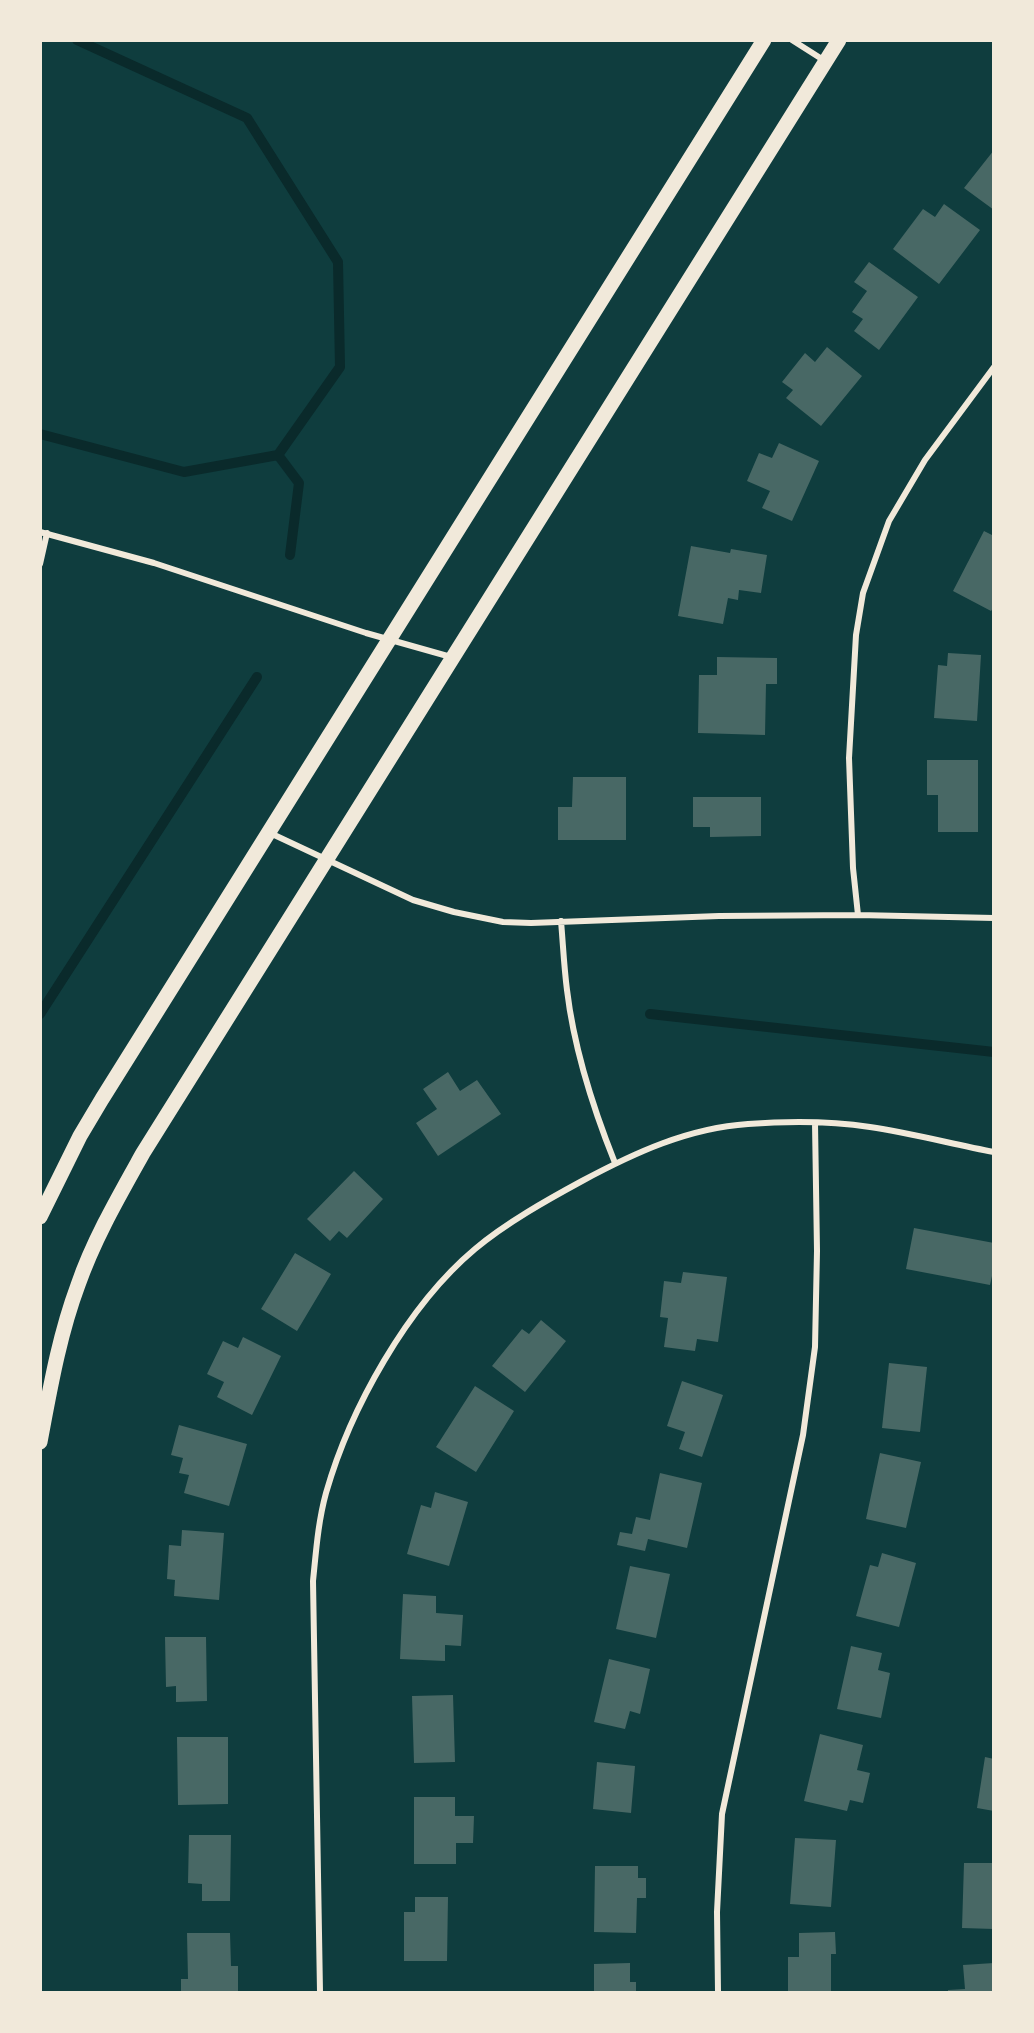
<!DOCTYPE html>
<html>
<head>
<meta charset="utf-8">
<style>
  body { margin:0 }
  #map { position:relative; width:1034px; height:2033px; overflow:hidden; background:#0f3d3e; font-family:"Playfair Display",serif }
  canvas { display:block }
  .frame { position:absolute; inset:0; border:42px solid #f1e9da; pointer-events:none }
</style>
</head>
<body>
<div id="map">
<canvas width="1034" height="2033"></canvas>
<div class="frame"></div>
</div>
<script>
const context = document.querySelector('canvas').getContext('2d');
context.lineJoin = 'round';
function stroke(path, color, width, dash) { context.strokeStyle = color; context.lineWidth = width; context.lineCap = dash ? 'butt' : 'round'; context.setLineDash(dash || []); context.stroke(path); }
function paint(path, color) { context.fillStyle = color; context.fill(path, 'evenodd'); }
const stream = new Path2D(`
  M40,434L184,472L278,455L340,367L338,262L247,118L77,40
  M278,455L299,483L290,555
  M40,1014L257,677
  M650,1014L994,1052`);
const building = new Path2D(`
  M994,150V210L964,188Z
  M944,204L980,230L939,284L893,249L923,209L935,217Z
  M869,262L918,297L879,350L854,331L863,319L852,312L867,291L854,282Z
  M827,347L862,376L821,426L786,398L793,390L782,382L805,353L815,362Z
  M779,443L819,461L792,521L762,508L770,491L747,481L759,453L772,458Z
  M984,531L994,536V607L991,611L953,591Z
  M691,546L730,553L731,549L767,555L761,593L739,590L738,600L728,598L723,624L678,616Z
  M948,653L981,655L977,721L934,718L938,665L947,666Z
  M717,657L777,658V684H766L765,735L698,733L699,675H717Z
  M927,760H978V832H938V795H927Z
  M573,777H626V840H558V807H572Z
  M693,797H761V836L710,837V827H693Z
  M448,1072L460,1091L477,1080L501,1114L438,1156L416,1123L437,1109L423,1089Z
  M354,1171L383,1199L347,1238L339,1231L330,1241L307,1219Z
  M914,1228L994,1243V1267L990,1285L906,1269Z
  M295,1253L331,1274L297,1331L261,1309Z
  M683,1272L727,1277L718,1342L697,1339L695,1351L664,1347L668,1318L660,1317L664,1281L681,1283Z
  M541,1320L566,1341L525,1392L492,1366L522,1329L529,1334Z
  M243,1337L281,1356L252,1415L217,1397L224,1382L207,1374L223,1341L238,1348Z
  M889,1363L927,1367L920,1432L882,1428Z
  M682,1381L723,1395L702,1457L679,1449L685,1432L667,1426Z
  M475,1386L514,1411L476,1472L436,1447Z
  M179,1425L247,1444L229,1506L184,1493L189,1475L179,1473L183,1458L171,1455Z
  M880,1453L921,1462L906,1528L866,1519Z
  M660,1473L702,1483L687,1548L648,1539L645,1551L617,1545L620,1532L632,1534L636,1517L650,1520Z
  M435,1492L468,1502L449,1566L407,1554L421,1505L431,1508Z
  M182,1530L224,1533L219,1600L174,1596L175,1580L167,1579L169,1545L181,1546Z
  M882,1553L916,1563L899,1627L856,1616L870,1565L878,1567Z
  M630,1566L670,1574L656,1638L616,1629Z
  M403,1594L436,1596V1613L463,1615L461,1646L445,1645V1661L400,1659Z
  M165,1637H206L207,1701L176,1702V1686L166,1687Z
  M851,1646L882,1653L878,1670L890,1673L881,1718L837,1709Z
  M609,1659L650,1669L640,1714L630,1711L625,1729L594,1722Z
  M453,1695L455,1762L414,1763L412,1696Z
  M820,1734L863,1745L857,1770L870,1773L863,1803L850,1800L847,1811L804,1801Z
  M177,1737H228V1804L178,1805Z
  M985,1757L994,1759V1811L977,1808Z
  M597,1762L635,1766L631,1813L593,1809Z
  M414,1797H455V1816H474L473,1843H456V1864H414Z
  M189,1835H231L230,1901H202V1884L188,1883Z
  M795,1838L836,1840L831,1907L790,1904Z
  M964,1863H994V1929L962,1928Z
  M595,1866H638V1878H646V1898H637L636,1933L594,1932Z
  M415,1897H448L447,1961H404V1912H415Z
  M835,1932L836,1954H831V1992H788V1957H799V1933Z
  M187,1933H230L231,1966H238V1992H181V1979H188Z
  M630,1963V1982H636V1992H594V1964Z
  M994,1963V1992H948V1990L965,1989L963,1965Z`);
const minor = new Path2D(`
  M792,40L825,61
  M40,532L154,563L366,633L451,657
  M40,564L47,533
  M270,833L413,900L454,912L503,922L531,923L719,916L858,915L994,918
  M858,915L853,868L849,758L856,635L863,593L889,521L925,460L994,367
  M561,921C563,944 564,967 567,990C574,1049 593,1108 615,1163
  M320,1992L313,1581C316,1552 318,1522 326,1493C350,1409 407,1306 475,1249C506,1223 547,1200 582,1181C634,1153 688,1128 748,1124C787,1121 831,1121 870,1127C911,1133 952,1144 994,1152
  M718,1992L717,1912L722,1814L803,1435L815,1347L817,1251L815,1123`);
const primary = new Path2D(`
  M40,1217L80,1136L102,1099L764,40
  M40,1442C50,1389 59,1336 78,1285C94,1239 119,1196 143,1153L839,40`);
stroke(stream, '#0a2a2b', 10);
paint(building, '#486865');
stroke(minor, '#f1e9da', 6);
stroke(primary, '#f1e9da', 15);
</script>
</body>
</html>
